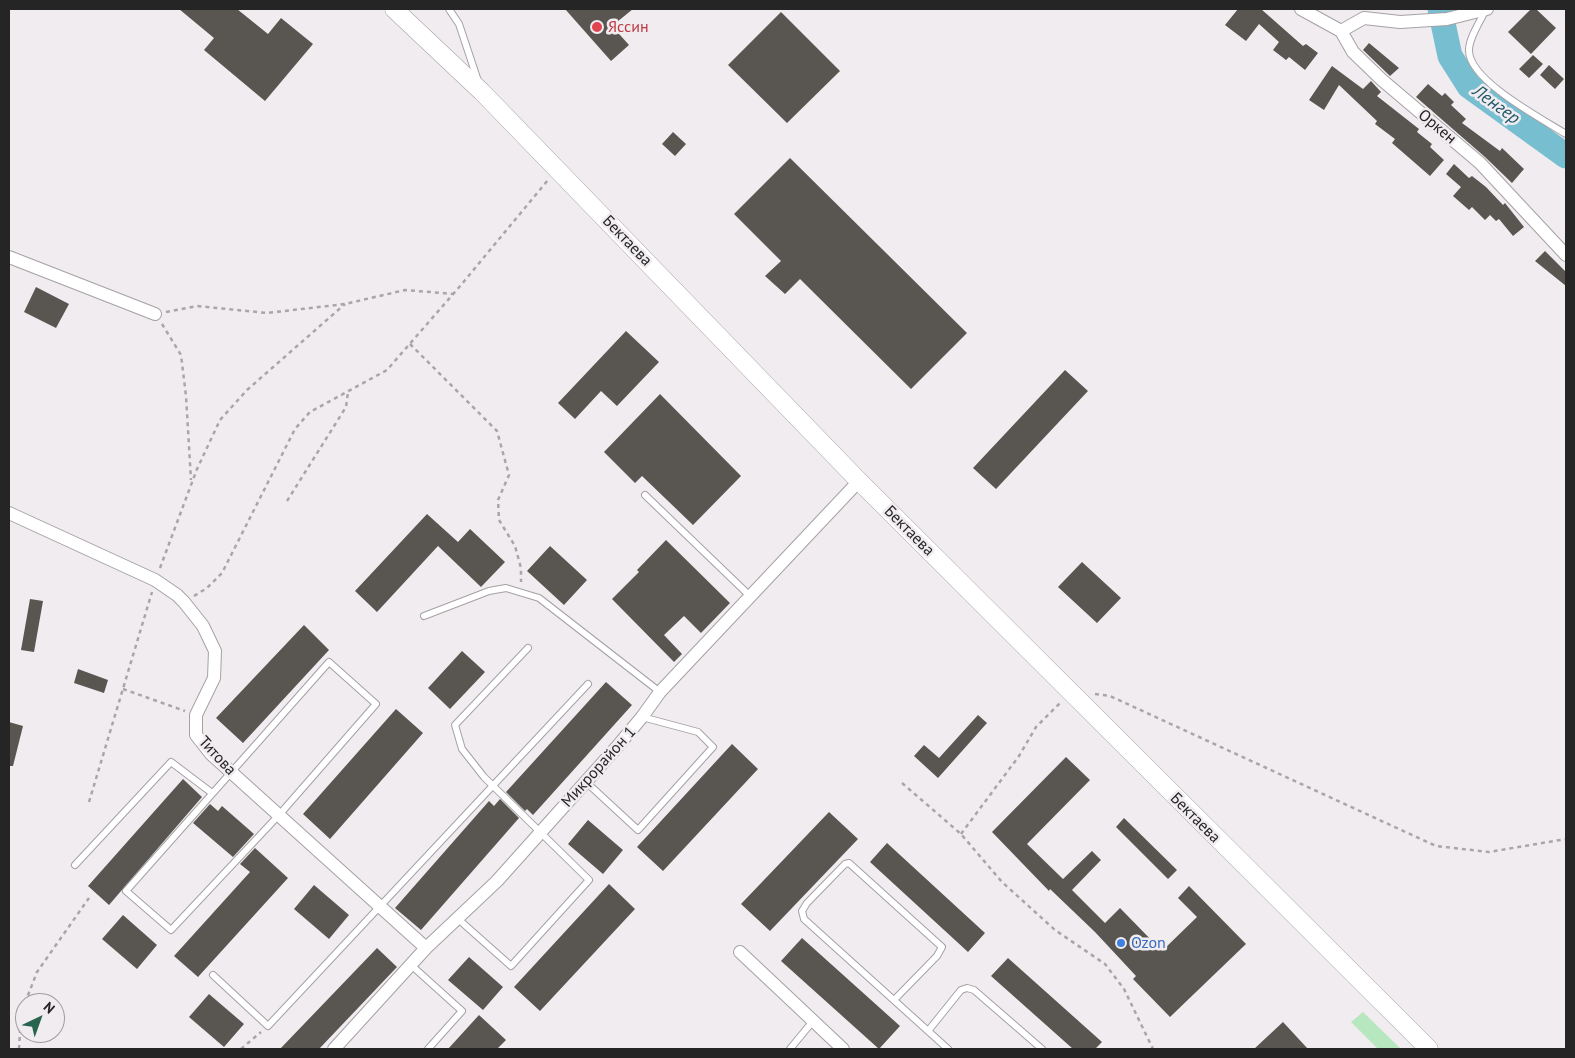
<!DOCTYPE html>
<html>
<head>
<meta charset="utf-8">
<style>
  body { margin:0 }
  #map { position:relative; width:1575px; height:1058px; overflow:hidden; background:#f0ecf0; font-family:"PT Sans",sans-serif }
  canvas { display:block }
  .frame { position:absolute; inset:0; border:10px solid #262526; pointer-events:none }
  .north { position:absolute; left:15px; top:993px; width:50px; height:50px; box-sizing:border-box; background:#f0ecf0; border:1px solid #9f9c9f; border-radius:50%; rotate:42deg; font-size:14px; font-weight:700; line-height:20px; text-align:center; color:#262526 }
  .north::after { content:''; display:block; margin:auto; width:18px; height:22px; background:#28644e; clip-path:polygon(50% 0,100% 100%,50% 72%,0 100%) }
</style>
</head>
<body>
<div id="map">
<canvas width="1575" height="1058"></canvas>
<div class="frame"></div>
<div class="north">N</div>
</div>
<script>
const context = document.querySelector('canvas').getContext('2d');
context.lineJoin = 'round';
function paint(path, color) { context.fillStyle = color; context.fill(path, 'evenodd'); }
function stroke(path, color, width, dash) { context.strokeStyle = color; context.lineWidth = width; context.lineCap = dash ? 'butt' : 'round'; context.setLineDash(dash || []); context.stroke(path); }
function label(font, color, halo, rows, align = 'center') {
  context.font = font + ' "PT Sans",sans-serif'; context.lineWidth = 5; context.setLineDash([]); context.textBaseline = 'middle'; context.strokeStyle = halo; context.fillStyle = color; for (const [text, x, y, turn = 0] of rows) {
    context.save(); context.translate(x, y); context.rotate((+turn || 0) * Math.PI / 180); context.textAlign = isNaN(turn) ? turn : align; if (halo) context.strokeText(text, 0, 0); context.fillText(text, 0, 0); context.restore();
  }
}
const green = new Path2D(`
  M1363,1012L1401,1049H1378L1351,1022Z`);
const river = new Path2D(`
  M1440,9L1450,56L1469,86L1566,156`);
const building = new Path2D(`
  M179,9H237L268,34L281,18L313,44L265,101L204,50L214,38Z
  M565,9H633L612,26L629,45L611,61Z
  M1238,9H1261L1303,46L1306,44L1318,53L1305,70L1289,57L1286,60L1273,50L1279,42L1259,24L1246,41L1225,25Z
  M1531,9H1536L1556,28L1531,54L1508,32Z
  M781,12L840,71L787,123L728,65Z
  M1369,43L1399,68L1390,76L1363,50Z
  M1533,55L1543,64L1529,78L1519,69Z
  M1549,65L1564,79L1555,89L1540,75Z
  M1332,66L1363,89L1371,81L1381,92L1377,96L1419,129L1417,132L1432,144L1430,147L1444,160L1430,176L1392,143L1395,139L1375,124L1377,121L1339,85L1324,110L1309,100Z
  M1428,84L1442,96L1445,93L1454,102L1451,105L1466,119L1462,123L1500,151L1502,148L1524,169L1512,183L1485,157L1416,97Z
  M673,132L686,144L675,156L662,144Z
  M790,158L967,333L911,389L800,279L785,294L765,276L781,261L734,214Z
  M1454,164L1469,178L1472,176L1486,187L1503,205L1505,203L1524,227L1513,236L1499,219L1496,221L1490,215L1485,220L1472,207L1469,210L1453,196L1461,187L1446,174Z
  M1545,251L1566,272V286L1535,261Z
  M36,287L69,304L56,328L24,312Z
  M626,331L659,362L617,406L601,391L575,419L558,403Z
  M1065,370L1088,391L996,489L973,468Z
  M660,394L741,476L693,525L642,476L635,483L604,452Z
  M427,514L458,542L470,529L505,562L481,587L438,546L377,612L355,591Z
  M666,540L730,603L701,633L684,616L664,635L682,654L674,662L612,599L639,572L637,570Z
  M550,546L587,580L564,605L527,571Z
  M1082,562L1121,598L1097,623L1058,587Z
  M30,599L43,601L34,652L21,650Z
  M304,625L329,650L243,743L216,718Z
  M462,651L485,672L450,709L428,688Z
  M78,669L108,680L104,693L74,683Z
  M606,682L632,705L533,815L527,809L525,811L506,792Z
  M396,709L423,733L330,839L303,814Z
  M978,715L987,723L938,778L914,756L924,745L939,758Z
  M9,722L23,726L13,766H9Z
  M732,744L758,769L663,871L637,847Z
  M1066,757L1090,780L1027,844L1063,879L1092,851L1101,860L1072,890L1105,923L1120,908L1162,951L1197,917L1178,898L1189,886L1246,944L1170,1017L1133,979L1136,976L1095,932L1050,889L1049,891L992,832Z
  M183,779L202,797L109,905L88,886Z
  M500,799L519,818L421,930L395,908L489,801L494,806Z
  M210,804L218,811L222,806L254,834L233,857L193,823Z
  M829,812L858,839L770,931L741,904Z
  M1124,818L1177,870L1168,879L1116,827Z
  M588,820L623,850L603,874L568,844Z
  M887,843L985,933L968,952L870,862Z
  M255,848L288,878L198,977L174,956L250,872L240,864Z
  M609,884L635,909L540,1011L514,987Z
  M314,885L349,915L329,939L294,909Z
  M123,915L157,945L137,969L102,939Z
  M802,938L900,1026L879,1049L781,961Z
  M377,948L397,967L319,1049H280Z
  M469,957L503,987L483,1010L448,980Z
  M1008,958L1102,1042L1095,1049H1073L991,976Z
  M209,994L244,1024L224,1047L189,1017Z
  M479,1015L506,1040L497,1049H448Z
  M1283,1022L1308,1049H1254Z`);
const path = new Path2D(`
  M166,312L197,306L267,313L345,304L405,290L454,294
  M162,324L181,355L186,396L191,480
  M410,344L497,431L509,475L498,500L499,520L515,546L521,568V582
  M287,501L346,407L348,392
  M160,568L197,469L220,420L247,390L345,304
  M194,596L207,588L222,573L295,429L310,412L387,370L461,285L548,180
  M123,689L185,711
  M1095,694L1110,696L1436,846L1489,852L1566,839
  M902,783L961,834L1002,882L1055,930L1105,964L1124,989L1153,1049
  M89,802L152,592
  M961,834L1019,756L1036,727L1061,702
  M25,1003L37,972L89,898
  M19,1049L21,1016L25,1004
  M241,1049L261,1032`);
const lane = new Path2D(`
  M449,9L459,24L478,81
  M1485,11C1480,22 1469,38 1469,50C1468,80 1542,119 1566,134
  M645,495L750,596
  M424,616L489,591L506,588L539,598L660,692
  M329,662L376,704L279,815L171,930L126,891Z
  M586,782L638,830L713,747L698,732L642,717
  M75,865L171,762L212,793
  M457,918L511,966L589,880L484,777L462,749L455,725L528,648
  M411,965L462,1011L428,1049
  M213,975L268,1026L588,684
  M894,1000L937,956L942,947L849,863L845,864L807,903L802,911L804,919L948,1049
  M928,1031L961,990L967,988L974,990L1042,1049
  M790,1049L813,1021`);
const street = new Path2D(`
  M1301,9L1341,31L1353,52L1382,80L1480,163L1566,255
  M1341,31L1364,18L1400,22L1447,19L1487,9
  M9,257L155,314
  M9,513L155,580L177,595L184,602L203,626L215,651L214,678L196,715V735L211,754L426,948
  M740,952L843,1049
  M334,1049L426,948L497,881L616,748L642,717L660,692L859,481`);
const secondary = new Path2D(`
  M394,9L482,92L859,481L1429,1049`);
const markers = [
  [597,27,6,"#e0444e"],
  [1121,943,5,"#3f7fe0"]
];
const healthNames = [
  ["Яссин",608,27]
];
const streetNames = [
  ["Оркен",1437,127,40],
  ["Бектаева",627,241,46],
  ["Бектаева",909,531,45],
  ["Титова",217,756,47],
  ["Микрорайон 1",599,767,-48],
  ["Бектаева",1195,818,45]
];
const shopNames = [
  ["Ozon",1131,943]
];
const waterNames = [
  ["Ленгер",1496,105,36]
];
paint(green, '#b7e7be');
stroke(river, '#78bed1', 25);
paint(building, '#595652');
stroke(lane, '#a5a1a5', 8);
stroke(street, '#a5a1a5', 14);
stroke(secondary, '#a5a1a5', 19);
stroke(path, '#a9a6a9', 2.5, [4, 4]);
stroke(lane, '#fff', 6);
stroke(street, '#fff', 12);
stroke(secondary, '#fff', 18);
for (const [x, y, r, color] of markers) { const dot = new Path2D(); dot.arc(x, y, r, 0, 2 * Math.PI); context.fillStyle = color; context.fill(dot); stroke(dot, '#f0ecf0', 2); }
label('16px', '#be3a42', '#f0ecf0', healthNames, 'left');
label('16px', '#262526', '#f0ecf0', streetNames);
label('16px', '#366cbe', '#f0ecf0', shopNames, 'left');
label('italic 18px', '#1e5967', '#f0ecf0', waterNames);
</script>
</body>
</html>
